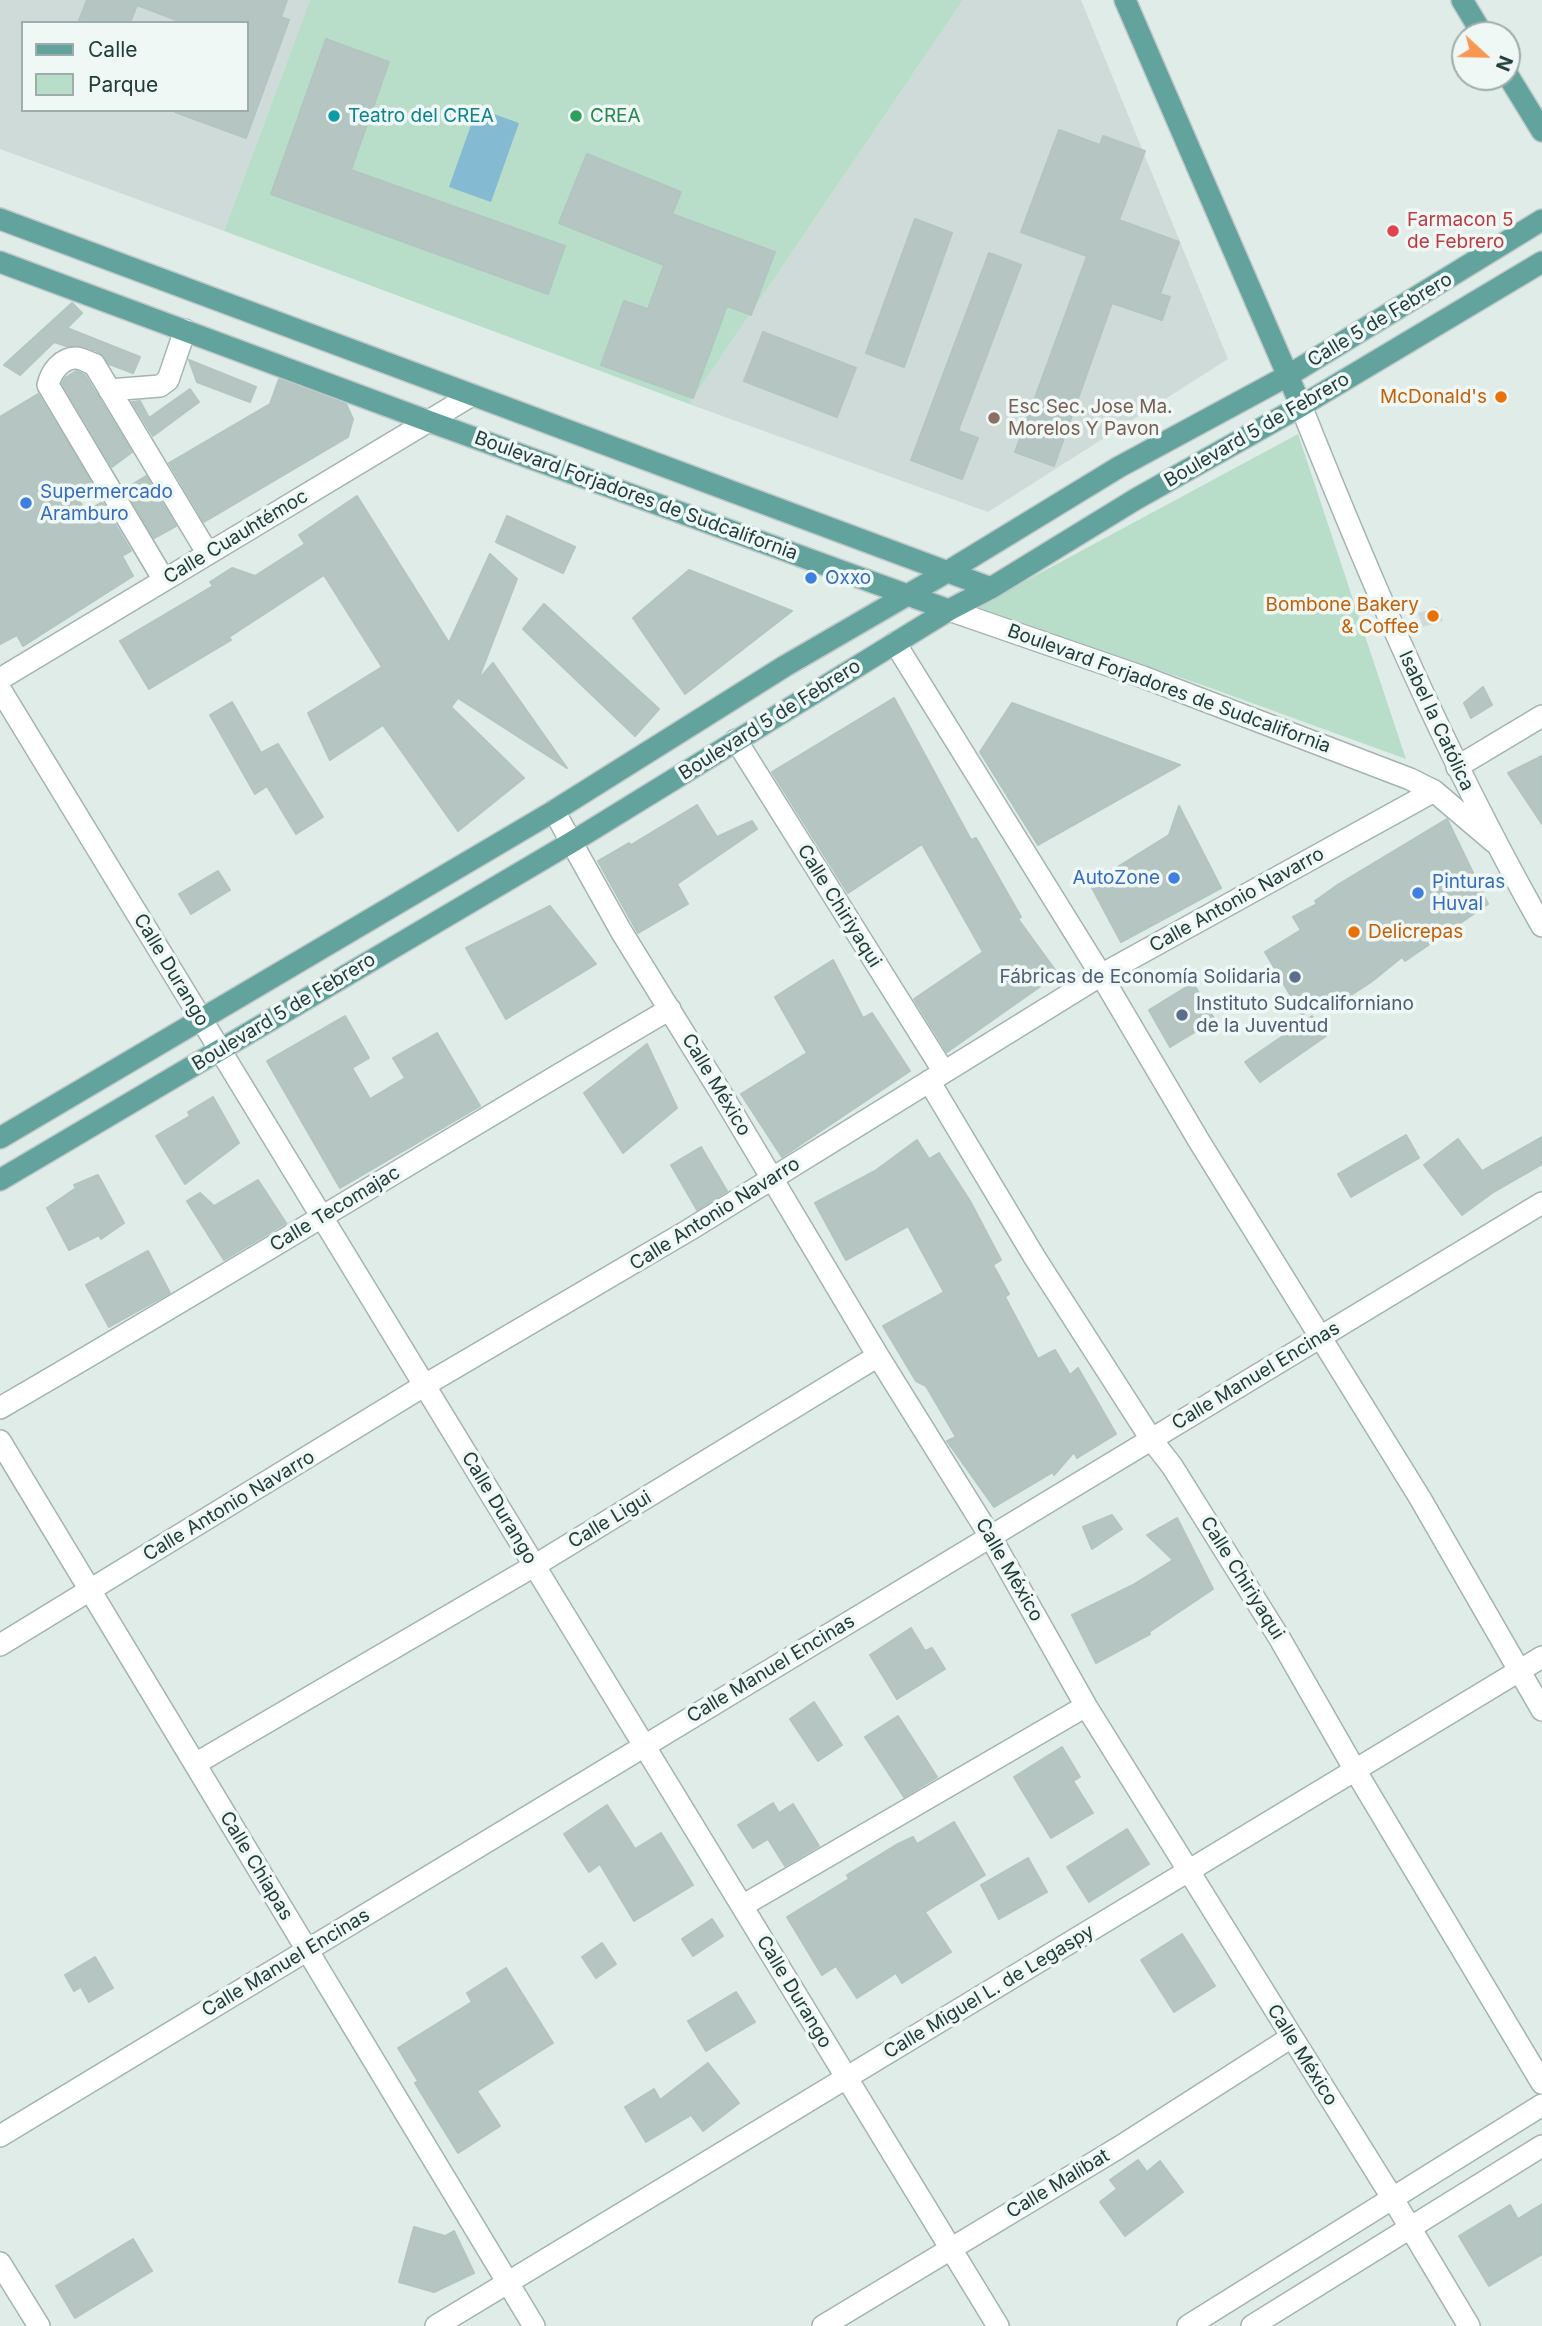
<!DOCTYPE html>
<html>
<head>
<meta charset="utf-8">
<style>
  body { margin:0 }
  #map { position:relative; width:1542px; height:2326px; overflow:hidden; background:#e0ece8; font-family:Inter,sans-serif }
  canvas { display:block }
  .legend { position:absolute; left:21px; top:21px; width:228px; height:91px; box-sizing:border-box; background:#f0f8f6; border:2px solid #9dadab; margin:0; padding:9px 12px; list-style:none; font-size:21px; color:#203d3a }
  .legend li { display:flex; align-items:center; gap:14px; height:35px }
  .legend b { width:35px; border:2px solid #9dadab }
  .north { position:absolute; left:1451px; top:21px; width:70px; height:70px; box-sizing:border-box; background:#f0f8f6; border:2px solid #9dadab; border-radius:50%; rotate:112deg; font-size:19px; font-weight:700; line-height:28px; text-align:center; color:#203d3a }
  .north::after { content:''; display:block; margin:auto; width:24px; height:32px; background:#f89752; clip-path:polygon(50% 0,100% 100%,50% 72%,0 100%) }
</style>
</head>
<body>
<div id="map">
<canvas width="1542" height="2326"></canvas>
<ul class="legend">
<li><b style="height:9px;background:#62a39e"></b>Calle</li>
<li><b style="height:19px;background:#b8dec9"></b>Parque</li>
</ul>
<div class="north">N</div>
</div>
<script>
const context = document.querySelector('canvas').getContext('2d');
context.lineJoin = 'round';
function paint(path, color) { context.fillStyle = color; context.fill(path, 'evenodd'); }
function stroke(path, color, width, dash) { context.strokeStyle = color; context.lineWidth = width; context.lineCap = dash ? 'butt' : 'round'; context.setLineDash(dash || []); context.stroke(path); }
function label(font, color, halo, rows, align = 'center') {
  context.font = font + ' Inter,sans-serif'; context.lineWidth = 7; context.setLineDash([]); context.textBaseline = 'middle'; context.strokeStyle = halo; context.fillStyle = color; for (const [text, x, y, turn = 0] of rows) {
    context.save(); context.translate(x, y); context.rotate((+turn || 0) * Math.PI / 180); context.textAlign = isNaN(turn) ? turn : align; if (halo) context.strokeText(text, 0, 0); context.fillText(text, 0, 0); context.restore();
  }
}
const built = new Path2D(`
  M0,0H310L224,231L0,149ZM23,23H247V110H23Z
  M963,0H1081L1228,359L988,512L689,404Z
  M1437,607L1443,621L1423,627L1418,613Z`);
const green = new Path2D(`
  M310,0H963L689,404L224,231Z
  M1298,434L1406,759L1205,686L977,607Z`);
const water = new Path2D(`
  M477,108L519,123L491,202L449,187Z`);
const building = new Path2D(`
  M87,0H287L281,17L289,20L246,138L175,112L176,110H247V23H184L137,5L130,23H78Z
  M326,39L389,62L351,170L565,246L548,294L271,194Z
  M1059,130L1100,145L1103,136L1145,151L1119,220L1179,242L1160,294L1170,297L1162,320L1112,303L1054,466L1015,452L1087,256L1021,232Z
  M587,154L681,192L672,214L775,252L751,315L727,306L693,398L601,365L624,301L648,309L664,265L559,223Z
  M915,219L952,233L904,367L866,353Z
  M989,253L1021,265L958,431L978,438L962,479L911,460Z
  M72,303L82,313L67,328L140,357L133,373L109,364L97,351L81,346H66L54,342L20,375L4,365Z
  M763,332L856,368L837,417L744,381Z
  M189,360L256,387L250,402L197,382Z
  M76,371L85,375L132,452L112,467L62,383L65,378Z
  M279,379L346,404L353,419L348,437L204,522L169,463L270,404Z
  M190,389L199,402L153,436L132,402L140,401L149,418Z
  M38,394L91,482L75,494L86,512L102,502L131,551L122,556L133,576L23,646L17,635L0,644V417Z
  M146,476L176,526L154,538L125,489Z
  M357,496L449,643L490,554L517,579L478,680L493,663L567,768L458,698L451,707L524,778L458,831L383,725L330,760L308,713L382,667L324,575L229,637L231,640L149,689L120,641L213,586L210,582L232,568L255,576L305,544L299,535Z
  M507,516L575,547L563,573L496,542Z
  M689,570L792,611L685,694L633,618Z
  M544,604L659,709L635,736L523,629Z
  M1483,687L1492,705L1471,718L1464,703Z
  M894,698L971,840L976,838L1021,917L1018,919L1058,974L947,1052L914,999L983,952L922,844L848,893L772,772Z
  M232,702L261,753L278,744L323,817L296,834L267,786L255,794L210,715Z
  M1012,703L1180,765L1038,845L980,752Z
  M1542,756V824L1508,773Z
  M697,805L717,837L752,821L757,829L677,884L688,904L638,933L598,861L629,843L631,845Z
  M1179,806L1221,888L1121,942L1090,884L1169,835Z
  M1447,819L1488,904L1405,961L1402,957L1371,982L1345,999L1340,992L1302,1015L1265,952L1301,930L1293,917L1317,904L1315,901L1339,884Z
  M218,871L230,890L191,914L179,894Z
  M550,906L596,964L506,1019L466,948Z
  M833,960L863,1018L872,1013L910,1071L782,1157L741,1094L807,1053L775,997Z
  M1193,983L1215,1020L1170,1047L1149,1010Z
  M345,1016L369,1058L352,1068L370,1099L405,1078L393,1058L437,1033L480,1106L340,1188L267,1061Z
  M1312,1016L1326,1036L1260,1082L1245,1062Z
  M647,1044L677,1108L623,1153L584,1093Z
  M213,1097L239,1143L185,1184L156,1136L190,1116L188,1112Z
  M1406,1135L1419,1158L1351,1197L1338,1174Z
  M1542,1137V1164L1492,1193L1462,1215L1424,1165L1458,1139L1482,1171Z
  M917,1140L929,1159L939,1153L970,1201L1001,1260L993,1265L1009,1294L1005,1297L1038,1359L1055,1350L1070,1375L1078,1368L1116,1434L1077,1458L1074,1452L1054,1475L1053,1472L994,1507L947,1441L956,1437L926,1386L916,1381L883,1326L944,1292L908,1226L846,1260L815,1203L875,1171Z
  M701,1147L727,1191L697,1210L671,1165Z
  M98,1175L124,1223L101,1239L99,1235L69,1250L47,1208L76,1188L74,1185Z
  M258,1180L286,1223L224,1260L187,1201L200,1193L214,1206Z
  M148,1251L170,1293L109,1327L86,1285Z
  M1112,1515L1122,1529L1092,1549L1083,1527Z
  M1177,1518L1213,1589L1149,1632L1150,1634L1096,1663L1072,1615L1133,1585L1173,1560L1147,1535Z
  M911,1628L925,1651L932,1648L945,1669L897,1699L870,1655Z
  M814,1702L842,1745L818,1761L790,1719Z
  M898,1716L937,1777L904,1797L865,1737Z
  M1062,1747L1080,1777L1073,1781L1093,1813L1051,1838L1014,1777Z
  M773,1803L779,1813L793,1804L819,1846L785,1866L768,1839L753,1848L738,1825Z
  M607,1805L635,1849L661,1833L693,1885L634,1921L600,1864L589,1872L564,1834Z
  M954,1822L985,1875L925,1912L951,1952L902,1983L896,1973L857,1998L836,1966L822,1975L787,1917L849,1879L847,1875L896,1845L913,1837L917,1844Z
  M1127,1829L1149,1864L1089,1902L1067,1867Z
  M1028,1858L1047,1892L999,1919L981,1885Z
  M712,1919L723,1936L693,1956L682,1939Z
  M1182,1934L1215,1986L1174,2012L1141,1960Z
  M602,1943L616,1964L596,1978L582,1957Z
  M95,1957L113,1988L89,2002L81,1987L74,1991L65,1975Z
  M506,1968L553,2043L477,2091L500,2126L458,2153L415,2083L418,2081L398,2048L472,2002L467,1993Z
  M736,1992L755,2022L706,2051L688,2021Z
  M708,2063L739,2103L703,2131L691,2115L646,2142L625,2107L654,2089L660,2100Z
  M1138,2160L1147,2172L1160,2161L1183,2192L1125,2236L1100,2202L1117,2189L1110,2180Z
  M1542,2204V2254L1489,2286L1459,2236L1510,2205L1518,2219Z
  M414,2227L445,2236L454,2231L474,2273L434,2292L399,2282Z
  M133,2239L152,2271L75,2318L56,2286Z`);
const minor = new Path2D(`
  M109,390L160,386L168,380L185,330
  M1301,406C1372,584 1447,759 1542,926
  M164,580L48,385C51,372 61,358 76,358C81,358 89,363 94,364L208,554
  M949,610L1143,677L1410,779L1434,791L1494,842
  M895,643L1101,975L1199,1141L1420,1498L1542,1710
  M0,679L472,395
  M0,689L998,2326
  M736,740L944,1072
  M1457,767L1542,716
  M554,811L621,931L724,1098L878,1356L990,1536L1086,1706L1393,2199L1469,2326
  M929,1081L1035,1258L1151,1439L1172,1466L1280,1639L1355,1770L1542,2083
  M0,1408C225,1278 446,1140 670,1009
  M0,1441L534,2326
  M0,1645L425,1385L689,1230L1101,975L1434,791
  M195,1764L534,1566L878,1356
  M742,1906L1086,1706
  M0,2136L1542,1203
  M0,2263L39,2326
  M436,2326L1542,1657
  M823,2326L1118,2148L1290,2038
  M1188,2326L1542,2105
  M1252,2326L1542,2146`);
const major = new Path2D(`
  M1125,0L1301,406
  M1462,0L1483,35
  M1507,74L1542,131
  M0,219L991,588
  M0,262L428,421L949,610
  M0,1138L554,811L785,666L947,572L1119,467L1289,375L1542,220
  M0,1180L572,842L949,610L991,588L1136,499L1301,406L1542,262`);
const markers = [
  [334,116,7,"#0f9aa8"],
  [576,116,7,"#2e9e5b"],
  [1393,231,7,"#e0444e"],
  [1501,397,7,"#e8710a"],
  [994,418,7,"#8d6e63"],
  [26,503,7,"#3f7fe0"],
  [811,578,7,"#3f7fe0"],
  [1433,616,7,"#e8710a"],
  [1174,878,7,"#3f7fe0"],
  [1418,893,7,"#3f7fe0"],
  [1354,932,7,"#e8710a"],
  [1295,977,7,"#5c6f8a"],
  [1182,1015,7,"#5c6f8a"]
];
const cultureNames = [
  ["Teatro del CREA",348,116]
];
const leisureNames = [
  ["CREA",590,116]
];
const healthNames = [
  ["Farmacon 5",1407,220],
  ["de Febrero",1407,242]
];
const streetNames = [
  ["Calle 5 de Febrero",1380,320,-31],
  ["Boulevard 5 de Febrero",1257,430,-30],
  ["Boulevard Forjadores de Sudcalifornia",636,496,20],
  ["Calle Cuauhtémoc",236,537,-31],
  ["Boulevard Forjadores de Sudcalifornia",1169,689,20],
  ["Boulevard 5 de Febrero",770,720,-32],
  ["Isabel la Católica",1436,721,65],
  ["Calle Antonio Navarro",1237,900,-29],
  ["Calle Chiriyaqui",839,906,58],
  ["Calle Durango",171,970,59],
  ["Boulevard 5 de Febrero",284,1012,-31],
  ["Calle México",716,1085,59],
  ["Calle Tecomajac",335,1209,-31],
  ["Calle Antonio Navarro",715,1214,-32],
  ["Calle Manuel Encinas",1256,1376,-31],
  ["Calle Antonio Navarro",229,1506,-31],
  ["Calle Durango",499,1508,59],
  ["Calle Ligui",610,1520,-31],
  ["Calle México",1009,1570,60],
  ["Calle Chiriyaqui",1242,1578,58],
  ["Calle Manuel Encinas",771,1669,-31],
  ["Calle Chiapas",256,1866,59],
  ["Calle Manuel Encinas",286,1963,-31],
  ["Calle Durango",794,1992,59],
  ["Calle Miguel L. de Legaspy",989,1992,-31],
  ["Calle México",1302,2055,58],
  ["Calle Malibat",1058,2184,-31]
];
const foodNames = [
  ["McDonald's",1487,397],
  ["Bombone Bakery",1419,605],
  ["& Coffee",1419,627],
  ["Delicrepas",1368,932,"left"]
];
const educationNames = [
  ["Esc Sec. Jose Ma.",1008,407],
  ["Morelos Y Pavon",1008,429]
];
const shopNames = [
  ["Supermercado",40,492],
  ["Aramburo",40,514],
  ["Oxxo",825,578],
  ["AutoZone",1160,878,"right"],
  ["Pinturas",1432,882],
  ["Huval",1432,904]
];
const serviceNames = [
  ["Fábricas de Economía Solidaria",1281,977],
  ["Instituto Sudcaliforniano",1196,1004,"left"],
  ["de la Juventud",1196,1026,"left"]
];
paint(built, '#cedbd8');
paint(green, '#b8dec9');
paint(water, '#85bad3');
paint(building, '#b5c6c2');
stroke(building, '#b2c5c1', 2);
stroke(minor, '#a3b4b0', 24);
stroke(major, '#c1c9c8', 24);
stroke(minor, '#fff', 21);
stroke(major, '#62a39e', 21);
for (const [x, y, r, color] of markers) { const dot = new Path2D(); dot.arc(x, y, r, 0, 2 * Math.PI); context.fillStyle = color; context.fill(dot); stroke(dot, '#f0f8f6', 2.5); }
label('19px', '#0d838f', '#f0f8f6', cultureNames, 'left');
label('19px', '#27864d', '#f0f8f6', leisureNames, 'left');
label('19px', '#be3a42', '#f0f8f6', healthNames, 'left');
label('19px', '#203d3a', '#f0f8f6', streetNames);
label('19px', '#c56008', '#f0f8f6', foodNames, 'right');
label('19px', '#785e54', '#f0f8f6', educationNames, 'left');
label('19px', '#366cbe', '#f0f8f6', shopNames, 'left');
label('19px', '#4e5e75', '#f0f8f6', serviceNames, 'right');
</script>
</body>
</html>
